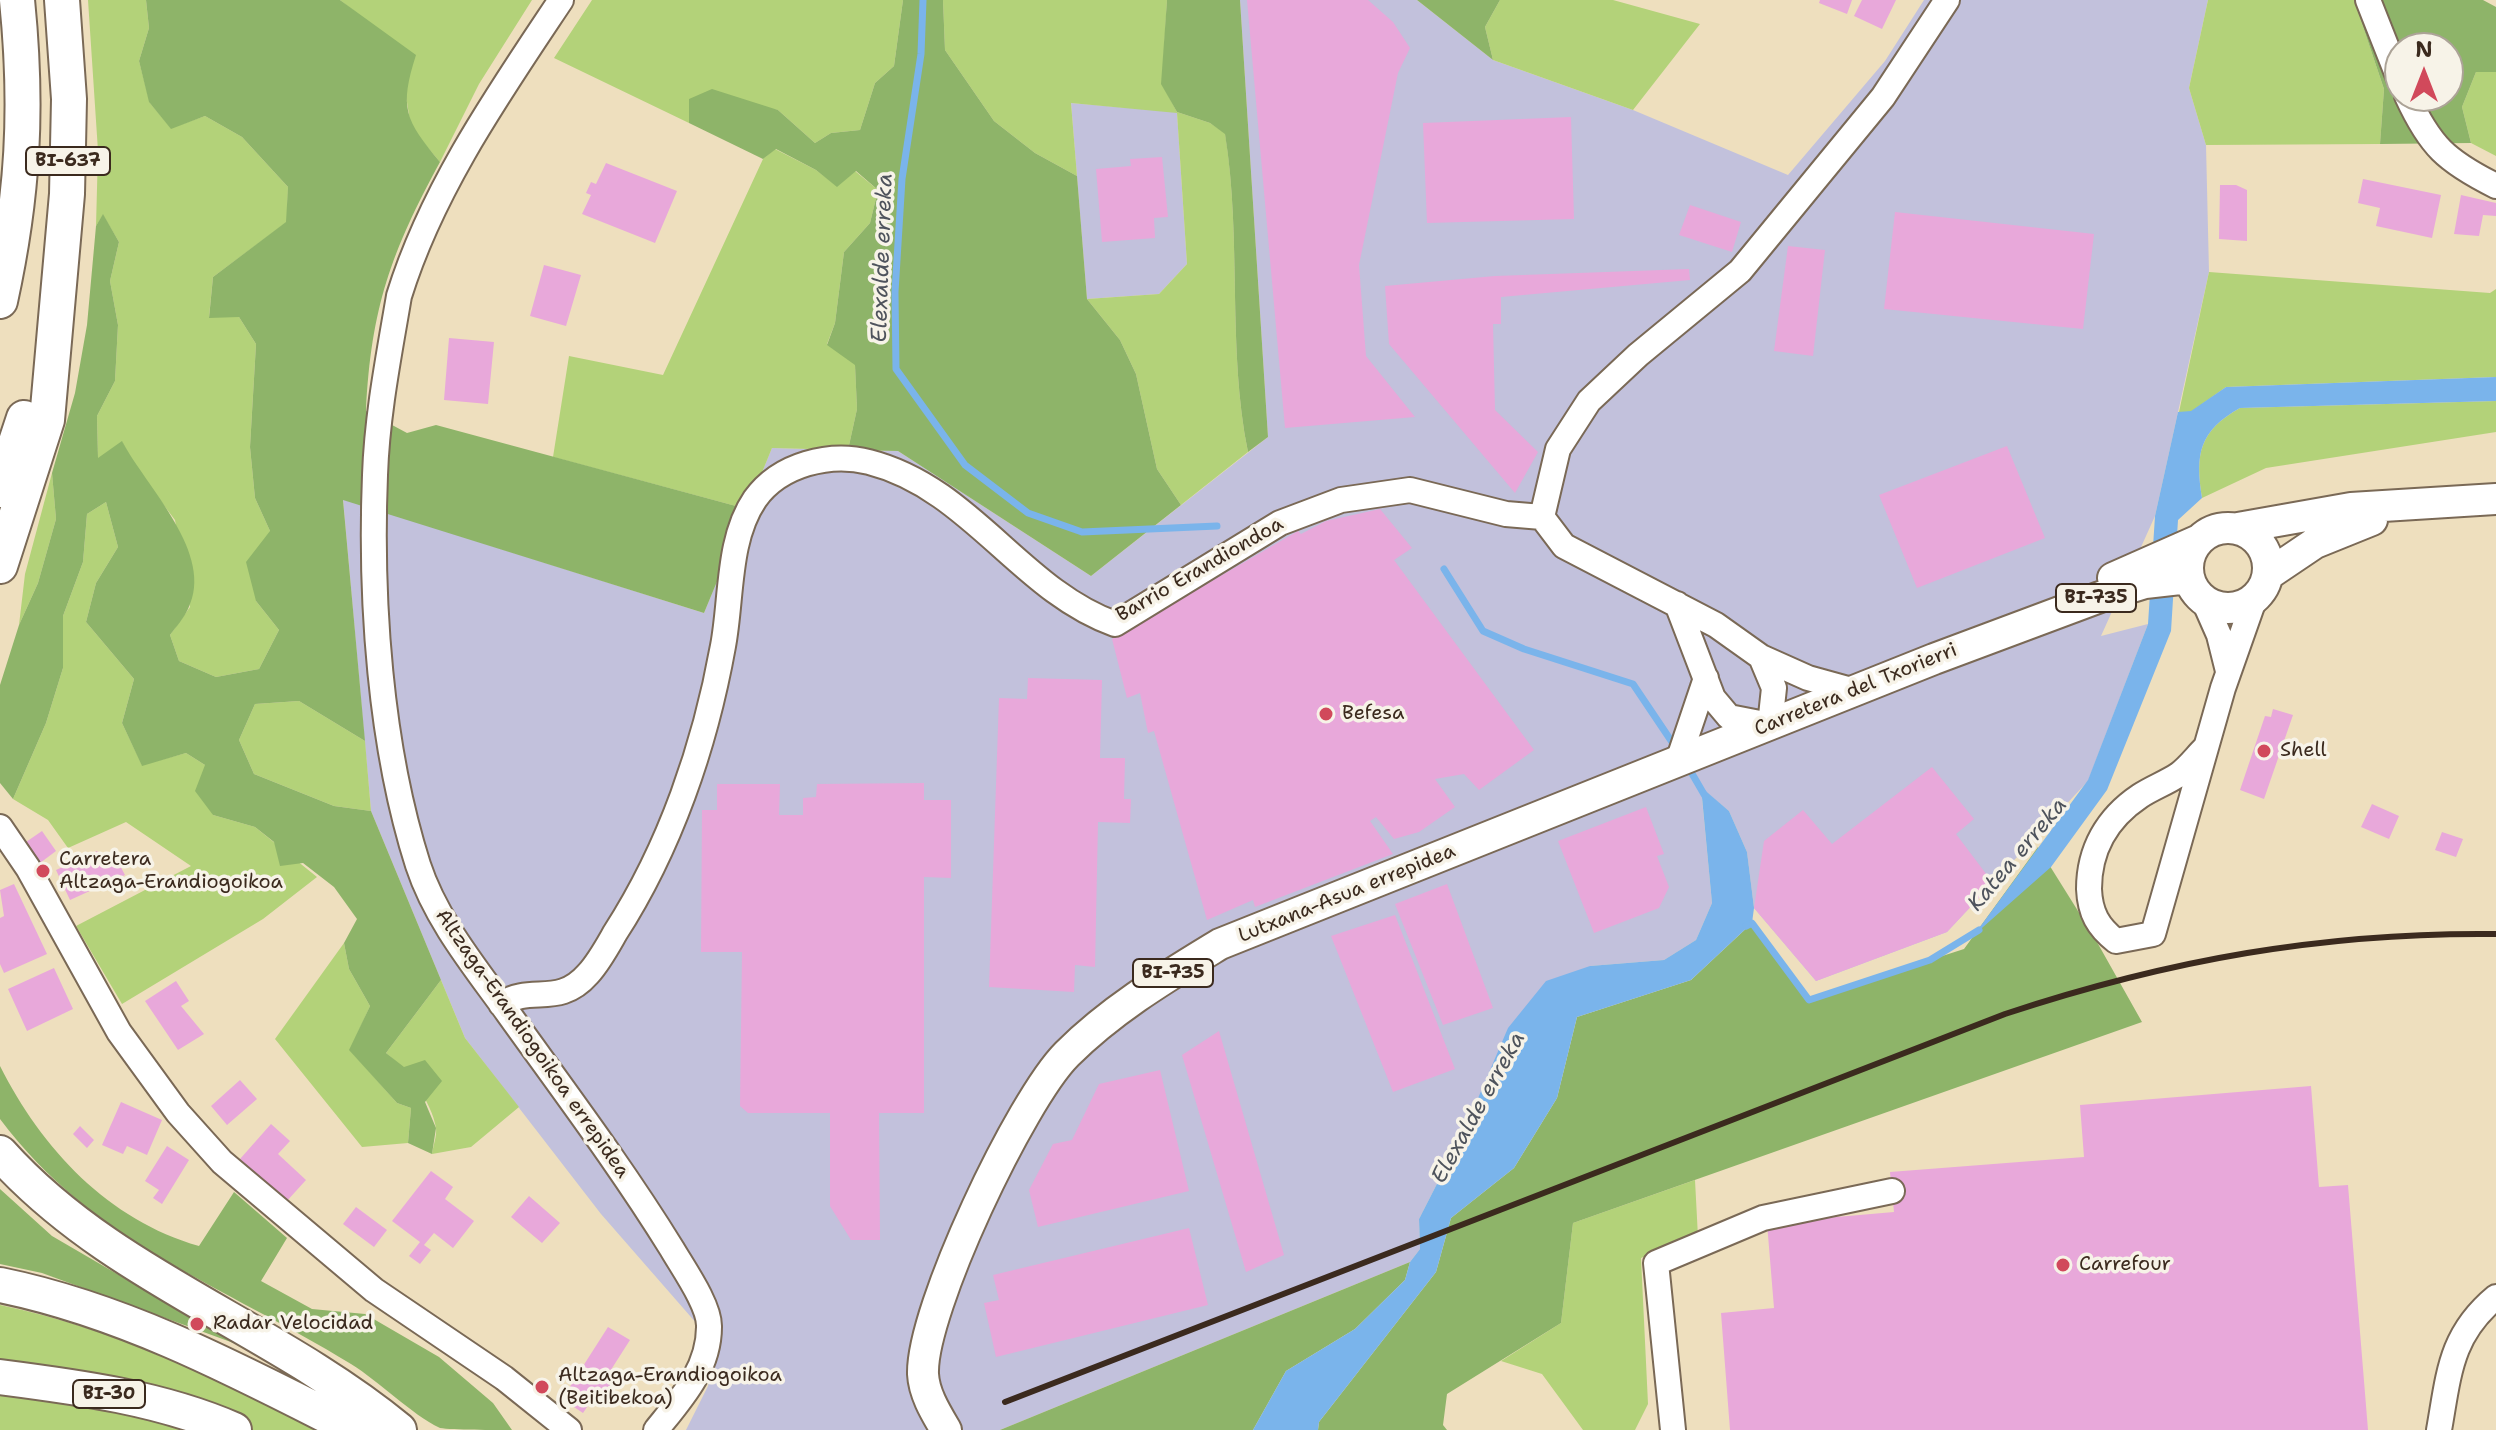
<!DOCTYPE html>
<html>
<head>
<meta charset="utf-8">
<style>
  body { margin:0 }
  #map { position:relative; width:2496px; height:1430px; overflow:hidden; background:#eedfbe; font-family:"Shantell Sans",sans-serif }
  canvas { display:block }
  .north { position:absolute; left:2384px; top:32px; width:80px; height:80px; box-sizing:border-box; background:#f7f3e8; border:2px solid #aca397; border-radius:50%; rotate:0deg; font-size:22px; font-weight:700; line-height:32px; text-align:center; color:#3b2a1e }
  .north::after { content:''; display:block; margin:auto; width:28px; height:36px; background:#d1495b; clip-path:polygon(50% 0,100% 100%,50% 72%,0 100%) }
</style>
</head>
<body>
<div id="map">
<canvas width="2496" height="1430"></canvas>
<div class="north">N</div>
</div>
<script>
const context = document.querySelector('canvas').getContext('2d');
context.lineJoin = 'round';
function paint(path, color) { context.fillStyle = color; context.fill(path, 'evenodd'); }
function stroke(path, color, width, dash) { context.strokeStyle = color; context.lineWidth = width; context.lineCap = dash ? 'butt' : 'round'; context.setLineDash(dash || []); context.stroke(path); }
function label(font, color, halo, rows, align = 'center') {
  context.font = font + ' "Shantell Sans",sans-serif'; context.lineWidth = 7; context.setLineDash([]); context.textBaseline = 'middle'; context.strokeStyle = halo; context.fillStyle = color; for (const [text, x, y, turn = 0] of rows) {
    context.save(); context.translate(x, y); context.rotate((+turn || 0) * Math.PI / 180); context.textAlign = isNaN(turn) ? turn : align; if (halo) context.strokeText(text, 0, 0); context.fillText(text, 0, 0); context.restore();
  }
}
const industrial = new Path2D(`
  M1240,0H1417L1493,60L1633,110L1788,175L1885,61L1924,0H2208L2189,88L2206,145L2209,272L2155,516L2101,636L2148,624L2088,781L1947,932L1816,981L1754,908L1747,852L1729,811L1701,788L1712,903L1696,940L1664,960L1590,966L1464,1131L1419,1219L1420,1249L1410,1262L1000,1430H686L708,1386L718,1348L601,1214L465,1038L371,811L343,499L704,613L772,448L898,451L1091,576L1268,437Z
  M1071,103L1177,112L1187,264L1159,294L1087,299Z`);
const green = new Path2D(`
  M88,0H146L149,28L139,61L150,103L171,128L205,116L242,137L288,187L287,222L213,277L209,317H239L256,344L250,447L255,498L270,531L256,601L279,630L259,669L216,677L179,661L170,635L190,607L175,520L138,471L122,442L98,459L97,416L115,381L118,325L110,281L119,242L103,215L96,226L98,151Z
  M340,0H532L479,84L440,162L411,128L405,89L364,19Z
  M592,0H903L894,66L875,83L860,130L831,133L815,143L778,110L689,99V123L554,58Z
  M943,0H1167L1162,84L1177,112L1210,123L1225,133C1242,239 1227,348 1248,452L1181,505L1157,469L1136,374L1120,340L1087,299L1159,294L1187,264L1177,113L1071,103L1077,176L1035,153L994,121L945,50Z
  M1500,0H1613L1700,24L1633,110L1493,60L1485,27Z
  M2208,0H2354L2384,89L2380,144L2206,145L2189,88Z
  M2476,72H2496V156L2471,143L2462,107Z
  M775,149L816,170L837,186L855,171L878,190L870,223L844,252L835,323L827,344L855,364L857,409L848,450L772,448L747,509L553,457L569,356L663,375L763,159Z
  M2209,272L2490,293L2496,289V377L2226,387L2191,412H2179Z
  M2496,401V432L2266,468L2202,498C2195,454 2199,431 2240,408Z
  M52,473L56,519L38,583L19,625L25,574Z
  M106,502L118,547L96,583L86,622L134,679L122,723L142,765L186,753L205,765L213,815L255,827L317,877L263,919L122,1004L76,926L191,866L126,822L68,848L48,820L13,799L46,723L63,668V616L83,562L87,514Z
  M299,701L365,741L371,811L334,806L254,774L239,740L255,704Z
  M344,943L349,969L370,1006L350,1050L397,1103L411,1108L408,1143L362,1147L275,1039Z
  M441,980L465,1038L519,1107L471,1147L432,1154C433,1146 437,1136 436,1128C432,1101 406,1069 386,1053Z
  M1695,1180L1698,1237L1641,1258L1648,1404L1635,1430H1583L1542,1374L1501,1361L1561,1323L1573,1223Z
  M0,1305C120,1331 219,1376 328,1430H0Z`);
const forest = new Path2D(`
  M146,0H340L416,55C399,108 405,120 440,162C391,252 371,308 366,411L407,433L436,425L747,509L704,613L343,500L365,741L299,701L255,704L239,740L254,774L334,806L371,811L441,980L386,1053L404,1067L425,1060L442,1081L425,1102L436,1128L432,1154L408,1143L411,1108L397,1103L349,1050L370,1006L349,969L344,943L357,919L334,887L303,863L280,866L274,842L255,827L213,815L195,791L205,765L186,753L142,766L122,723L134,679L86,622L96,583L118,547L106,502L87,514L83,562L63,616V668L46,723L13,799L0,783V685L19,625L38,583L56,519L52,473L75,393L87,325L96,226L103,214L119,242L110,281L118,325L115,381L97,416L98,458L122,441C146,487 216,554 188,609C184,618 176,627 170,635L179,661L216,677L259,669L279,630L256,601L246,562L270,531L255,498L250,447L256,344L239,317L209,318L213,277L286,222L288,187L242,137L205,116L171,129L149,102L139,61L149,28Z
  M903,0H943L945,50L994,121L1035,153L1077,176L1087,299L1120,340L1136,374L1157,469L1181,505L1091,576L898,451L848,450L857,409L855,365L827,345L835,323L844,252L870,223L878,190L856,171L837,187L816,170L776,149L763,159L689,123V99L712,89L778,110L815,143L831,133L860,130L875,83L894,66Z
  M1167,0H1240L1268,437L1248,452C1227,348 1242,239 1225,134L1210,123L1177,112L1161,84Z
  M1417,0H1500L1485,27L1493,60Z
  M2354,0H2483L2496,7V72H2476L2462,107L2471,143L2380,144L2384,89ZM2400,48H2448V96H2400Z
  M2038,847L2093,935L2142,1022L1573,1223L1561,1323L1447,1394L1443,1425L1447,1430H1318L1319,1422L1436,1272L1451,1218L1514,1168L1557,1098L1577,1017L1691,980L1752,923L1809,999L1964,949Z
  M0,1066C42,1149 108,1220 199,1246L234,1192L287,1238L261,1281L312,1309L365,1314L439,1357L493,1403L512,1430C496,1430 452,1430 440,1428C411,1414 380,1382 351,1364C223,1285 94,1244 0,1119Z
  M0,1189L52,1236L239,1345L42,1273L0,1264Z
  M1410,1262L1405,1280L1355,1329L1286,1371L1253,1430H1000Z`);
const water = new Path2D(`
  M2496,377V401L2240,408C2199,431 2195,454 2202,498L2178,520L2171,631L2107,790L2051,867L1974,935L2088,780L2148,624L2155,516L2178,412L2191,411L2226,387Z
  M1701,787L1729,811L1747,852L1754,908L1752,923L1691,980L1577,1017L1557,1098L1514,1168L1451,1218L1436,1272L1319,1422L1318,1430H1253L1286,1371L1355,1329L1405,1280L1410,1262L1420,1249L1419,1219L1464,1131L1508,1028L1546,981L1590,966L1664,960L1696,940L1712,903Z`);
const stream = new Path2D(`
  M923,0L921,54L902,179L895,292L896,369L965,465L1028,513L1082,532L1217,526
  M1444,569L1483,631L1524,649L1633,684L1676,748
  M1687,765L1705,796
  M1746,926L1752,923L1809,1000L1930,960L1979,930`);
const building = new Path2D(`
  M1247,0H1368L1393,22L1410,48L1398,73L1359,265L1366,356L1415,417L1285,428Z
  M1820,0H1852L1847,14L1819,3Z
  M1862,0H1896L1882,29L1854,16Z
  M1571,117L1574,219L1427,223L1423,123Z
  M1162,157L1168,217L1154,218L1155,238L1102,242L1096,169L1131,166L1130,159Z
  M606,163L677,191L655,243L582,214L591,195L586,193L591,182L596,184Z
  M2363,179L2441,195L2432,238L2376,226L2380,208L2358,203Z
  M2220,185H2236L2247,190V241L2219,239Z
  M2461,195L2496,203V216L2483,215L2479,236L2454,234Z
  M1690,205L1741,222L1732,252L1679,235Z
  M1895,212L2094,234L2083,329L1884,309Z
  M1788,246L1825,250L1813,356L1774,351Z
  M544,265L581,275L566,326L530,316Z
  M1689,269L1690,280L1501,297V324H1493L1495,410L1538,452L1515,493L1389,344L1385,286L1495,276Z
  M449,338L494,342L488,404L444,400Z
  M2007,446L2045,538L1917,588L1879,495Z
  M1380,509L1412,548L1394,560L1534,750L1479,790L1464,774L1435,779L1455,807L1419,832L1394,839L1376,817L1370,821L1393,854L1255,907L1253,900L1207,920L1154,731L1148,733L1140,693L1127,698L1112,639L1298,531L1301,534L1326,521Z
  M1028,678L1102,680L1100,758H1125L1124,799H1131L1130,823L1098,822L1095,967L1075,965L1074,992L989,987L999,698L1027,699Z
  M2273,709L2293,715L2264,799L2240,790L2265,716L2271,717Z
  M1932,767L1974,819L1956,834L1993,883L1947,932L1816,981L1754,908L1764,841L1803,810L1832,844Z
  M924,783V800H951V878L924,877V1113H879L880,1240H851L830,1206V1113H748L740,1106L742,952H701L702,810H717V784H780L779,815H803V798L816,797L817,784Z
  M2372,804L2399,816L2389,839L2361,827Z
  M1646,807L1664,854L1657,856L1669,887L1659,908L1594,933L1558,841Z
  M42,831L56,851L40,863L26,842Z
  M2442,832L2463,839L2456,857L2435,850Z
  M97,851L104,866L117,860L125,875L70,900L56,870Z
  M14,884L47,954L4,973L0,964V918L4,916L0,890Z
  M1447,884L1493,1008L1443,1025L1395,904Z
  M1395,915L1455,1069L1393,1092L1331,936Z
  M54,968L73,1009L27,1031L8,989Z
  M176,981L189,1001L181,1006L204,1034L178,1050L145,1001Z
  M1219,1031L1284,1255L1246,1272L1182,1055Z
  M1160,1070L1189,1191L1038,1227L1029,1190L1053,1144L1072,1140L1099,1084Z
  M240,1080L257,1099L227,1125L211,1106Z
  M2311,1086L2319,1187L2348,1185L2368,1430H1730L1721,1313L1774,1308L1767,1223L1894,1212L1890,1172L2084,1157L2080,1105Z
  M121,1102L162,1120L147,1155L127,1146L123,1154L102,1145Z
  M271,1124L290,1141L278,1154L306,1180L286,1202L240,1159Z
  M80,1126L94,1140L87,1148L73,1134Z
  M167,1146L189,1160L162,1204L153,1198L159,1190L145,1181Z
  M431,1171L453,1187L445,1199L474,1221L453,1248L434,1233L424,1245L431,1250L420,1264L409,1256L420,1242L392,1221Z
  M529,1196L560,1223L542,1243L511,1217Z
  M356,1207L387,1230L374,1247L343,1224Z
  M1189,1228L1208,1305L996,1357L984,1303L999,1300L993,1275Z
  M608,1327L630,1340L607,1376L618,1382L604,1405L593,1398L583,1413L562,1399Z`);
const minor = new Path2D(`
  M561,0C499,93 432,189 399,296C389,355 377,415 375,475C370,600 380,746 418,865C436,920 475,967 508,1013C564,1091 622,1168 672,1249C683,1268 710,1306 709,1327C709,1369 681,1399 656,1430
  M2368,0L2400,81
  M2407,96C2430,146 2446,161 2496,186
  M2204,601L2219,635L2228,671
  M1677,604L1713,698L1729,717L1770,725L1774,688L1761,657L1716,625L1564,546L1542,517L1558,449L1589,401L1638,355L1740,271L1883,97L1947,0
  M1761,657L1808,678L1855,691
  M2204,749C2196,757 2188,768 2178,775C2166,783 2152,788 2140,796C2107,818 2089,850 2089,889C2090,913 2098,927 2116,941L2153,934L2223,688L2254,600
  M1678,761L1706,678
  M0,827L28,868L119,1032L178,1113L222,1162L374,1290L504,1378L569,1430
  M501,1004C532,984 558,1008 588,974C599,962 607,947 615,933C670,848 705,746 723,646C732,599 727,540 755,499C780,464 830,452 869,462C971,488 1020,590 1115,624L1280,523L1341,500L1410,490L1506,514L1542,517
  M1673,1430L1656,1263L1763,1218L1892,1191
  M2439,1430C2449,1374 2450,1335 2496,1297`);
const major = new Path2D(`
  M2188 568a40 40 0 1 1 80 0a40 40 0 1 1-80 0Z
  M2238,528L2351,508L2496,499
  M2269,574L2315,543L2372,520
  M2113,578L2199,540
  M946,1430C936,1413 924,1394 923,1374C921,1310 1021,1100 1067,1054C1112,1009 1166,977 1220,944L1934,659L2100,597L2145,583L2189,578`);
const highway = new Path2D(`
  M0,301C23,196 28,108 17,0
  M0,490L24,418
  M0,566L47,420L67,194L69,99L62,0
  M0,1153C110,1276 273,1326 399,1430
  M0,1285C127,1311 241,1372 355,1430
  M0,1377C78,1387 161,1398 234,1430`);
const rail = new Path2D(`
  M1005,1402L2005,1014C2168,960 2324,932 2496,934`);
const markers = [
  [1326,714,8,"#d1495b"],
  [2264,751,8,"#d1495b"],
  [43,871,8,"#d1495b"],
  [2063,1265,8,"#d1495b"],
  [197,1324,8,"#d1495b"],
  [542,1387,8,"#d1495b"]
];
const shields = [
  [68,161,84],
  [2096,598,80],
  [1173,973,80],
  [109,1394,72]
];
const shieldNames = [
  ["BI-637",68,161],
  ["BI-735",2096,598],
  ["BI-735",1173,973],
  ["BI-30",109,1394]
];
const streetNames = [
  ["Barrio Erandiondoa",1200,570,-30],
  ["Carretera del Txorierri",1856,690,-22],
  ["Lutxana-Asua errepidea",1347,894,-22],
  ["Altzaga-Erandiogoikoa errepidea",532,1044,55]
];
const poiNames = [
  ["Befesa",1342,714],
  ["Shell",2280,751],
  ["Carretera",59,860],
  ["Altzaga-Erandiogoikoa",59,883],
  ["Carrefour",2079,1265],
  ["Radar Velocidad",213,1324],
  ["Altzaga-Erandiogoikoa",558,1376],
  ["(Beitibekoa)",558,1399]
];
const waterNames = [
  ["Elexalde erreka",883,258,-88],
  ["Katea erreka",2018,855,-50],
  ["Elexalde erreka",1479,1108,-61]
];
paint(industrial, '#c2c1dc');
paint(green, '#b3d279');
paint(forest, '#8eb469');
paint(water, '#7ab4eb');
stroke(stream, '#7ab4eb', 7);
paint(building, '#e8a8da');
stroke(minor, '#7a6956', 28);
stroke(major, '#7a6956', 34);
stroke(highway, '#7a6956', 38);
stroke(minor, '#fff', 24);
stroke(major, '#fff', 30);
stroke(highway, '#fff', 34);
stroke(rail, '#3b2a1e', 6);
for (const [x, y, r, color] of markers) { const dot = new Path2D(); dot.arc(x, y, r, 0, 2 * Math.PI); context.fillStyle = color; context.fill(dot); stroke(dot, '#f7f3e8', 3); }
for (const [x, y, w] of shields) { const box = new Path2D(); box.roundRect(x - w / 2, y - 14, w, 28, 6); context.fillStyle = '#f7f3e8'; context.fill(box); stroke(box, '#3b2a1e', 2); }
label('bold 18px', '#3b2a1e', null, shieldNames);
label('20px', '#3b2a1e', '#f7f3e8', streetNames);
label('20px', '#3b2a1e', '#f7f3e8', poiNames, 'left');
label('italic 22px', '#4e535c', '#f7f3e8', waterNames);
</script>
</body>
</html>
